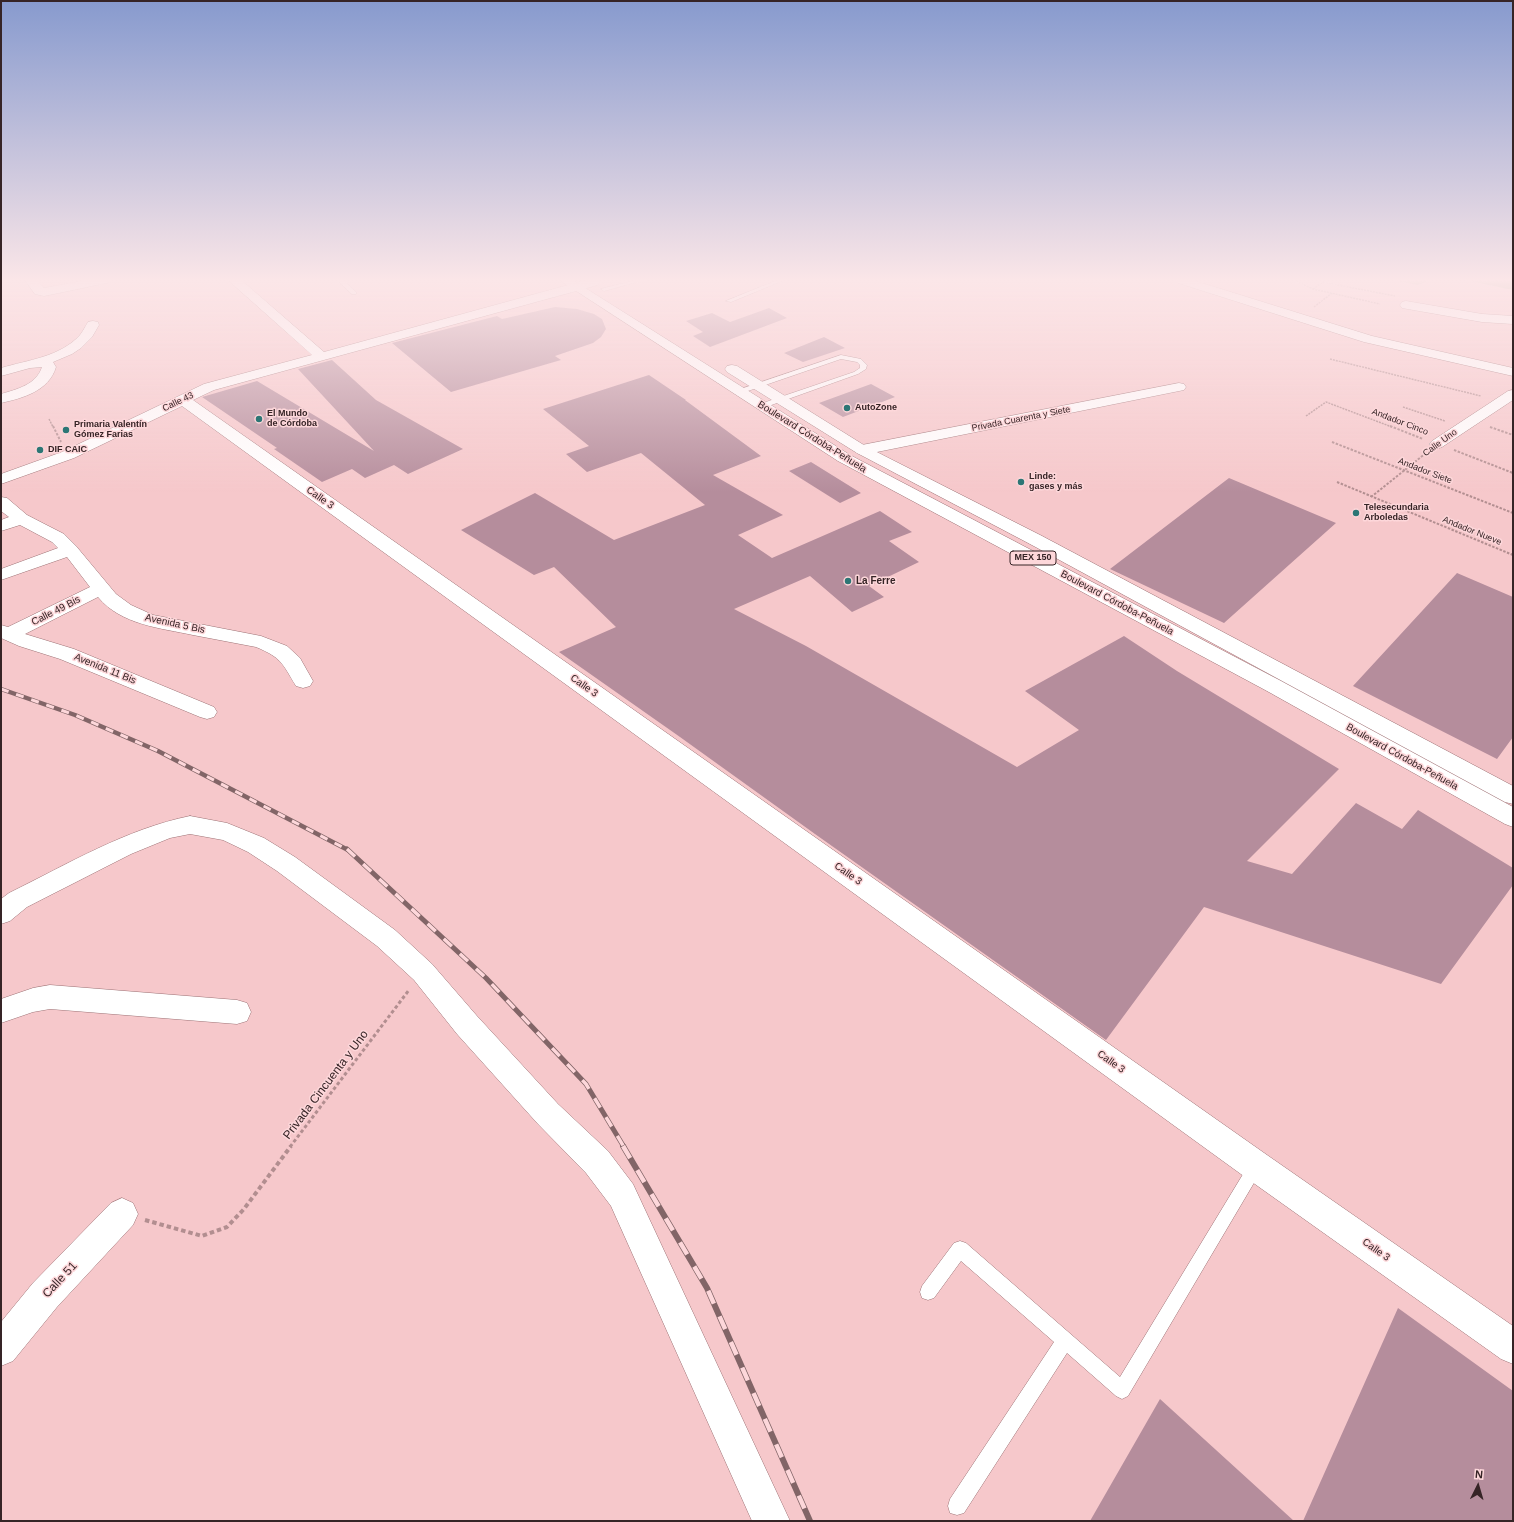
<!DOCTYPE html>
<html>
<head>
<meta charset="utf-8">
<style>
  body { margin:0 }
  #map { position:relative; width:1514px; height:1522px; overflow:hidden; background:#f6c8cb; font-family:Arial,sans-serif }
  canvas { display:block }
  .frame { position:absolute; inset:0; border:2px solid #362426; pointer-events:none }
  .north { position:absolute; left:1458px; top:1466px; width:40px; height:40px; -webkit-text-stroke:3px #fdd7da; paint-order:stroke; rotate:5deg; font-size:11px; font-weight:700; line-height:16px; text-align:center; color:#362426 }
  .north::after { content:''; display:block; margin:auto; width:14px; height:18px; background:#362426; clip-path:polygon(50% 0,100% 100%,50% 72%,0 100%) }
</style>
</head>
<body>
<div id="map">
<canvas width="1514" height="1522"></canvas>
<div class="frame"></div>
<div class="north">N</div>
</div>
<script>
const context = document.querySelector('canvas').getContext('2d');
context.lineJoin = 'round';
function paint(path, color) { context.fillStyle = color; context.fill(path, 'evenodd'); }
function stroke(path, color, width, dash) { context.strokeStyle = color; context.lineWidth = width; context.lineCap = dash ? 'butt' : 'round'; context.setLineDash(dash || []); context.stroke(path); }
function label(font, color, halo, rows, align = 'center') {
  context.font = font + ' Arial,sans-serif'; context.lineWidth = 3; context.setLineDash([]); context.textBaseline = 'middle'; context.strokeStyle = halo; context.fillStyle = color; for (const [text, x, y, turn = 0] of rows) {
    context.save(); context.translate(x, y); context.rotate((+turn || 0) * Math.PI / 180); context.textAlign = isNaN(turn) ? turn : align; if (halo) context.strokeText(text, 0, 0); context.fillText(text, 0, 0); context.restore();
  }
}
const forest = new Path2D(`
  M1386,279H1433L1418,285Z
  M1460,279H1513V290Z`);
const building = new Path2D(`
  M555,307L577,309L594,314L602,319L606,329L601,337L593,343L555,356L561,360L451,392L392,343L497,316L502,319Z
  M769,308L787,318L710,347L693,336L703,332L686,321L712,313L730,322Z
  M824,337L845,348L803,362L784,353Z
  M332,360L376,400L463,449L408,474L394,465L365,478L352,469L322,482L274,449L277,448L202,397L257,381L374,451L298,369Z
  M649,375L686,400H685L761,456L713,475L783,515L738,535L772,558L880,511L912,532L889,541L919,562L869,586L884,597L852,612L810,576L734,609L806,646L1017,767L1079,730L1025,691L1124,636L1177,671L1339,769L1247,861L1292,874L1356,803L1402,829L1418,810L1513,868V885L1441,984L1204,907L1106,1040L815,834L680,737L559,652L616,627L554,567L534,575L461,530L535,493L614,540L705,505L641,453L587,472L566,454L589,446L543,409Z
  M871,384L895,397L843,417L819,403Z
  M811,462L861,493L840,503L789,471Z
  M1229,478L1336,523L1224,623L1110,569Z
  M1457,573L1513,597V737L1497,759L1353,686Z
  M1398,1308L1513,1391V1521H1303Z
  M1160,1399L1294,1521H1090Z`);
const pathFar3 = new Path2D(`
  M1296,281L1313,289L1380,304
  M1313,289L1323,282L1395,296
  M1314,307L1332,293
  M1330,359L1481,396
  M1403,407L1445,421
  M1306,416L1326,402L1392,427
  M49,419L53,427`);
const pathFar2 = new Path2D(`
  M53,426L61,442
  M1390,426L1423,439
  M1490,427L1513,435
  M1332,442L1513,513
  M1454,450L1513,473
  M1337,482L1513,555
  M1371,497L1426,453`);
const pathFar1 = new Path2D(`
  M290,1147L409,990`);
const path = new Path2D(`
  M145,1220L202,1236L227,1227L244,1209L291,1146`);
const service = new Path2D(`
  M336,279H342L356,292V294H352Z
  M640,279H648L604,291L601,289Z
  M780,279H787L731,302L726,301Z
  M841,355L861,359L867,365L866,369L858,374L763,408H760V404L854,372L860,368V365L857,362L841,359L742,393H736L735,391Z
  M1256,1158L1261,1161L1264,1166L1261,1171L1128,1396L1122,1399L1116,1396L1067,1353L964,1513L957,1515L950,1513L948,1506L950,1499L1054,1342L961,1261L934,1298L928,1300L922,1298L920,1292L922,1286L954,1243L960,1241L966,1243L1120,1377L1251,1161Z`);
const minor = new Path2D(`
  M24,279H36L44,288L92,279H113L111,282L107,283L44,296L35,294Z
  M227,279H240L324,352L590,279H598L600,282L598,285L214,390L193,400L1267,1155L1513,1326V1364L1501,1359L1245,1177L182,406L74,458L1,484V474L62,452L204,384L312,355Z
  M1406,301L1482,314L1513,316V324L1482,322L1402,308L1400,305L1402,302Z
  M93,321L98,322L99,325L92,337L81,348L72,354L53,362L56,367C49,391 23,398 1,403V394C17,389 36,385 42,367L30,368L1,376V368C28,360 60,357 80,335C83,331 85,327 88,322Z
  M1179,383L1184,384L1186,387L1184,390L862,455L857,453L854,450L857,447L862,445Z
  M1513,390V400L1442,447L1437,449L1432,447L1429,444L1432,441L1508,391Z
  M1,497L7,498L27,515L64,534L76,546L116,594L131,605L153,615L261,636L287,646L300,658L313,681L310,686L303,688L296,686C282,663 282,658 256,647C235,643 214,639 193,635C161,628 121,625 98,597L25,634L74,649L214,707L217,712L214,717L207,719L200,717L60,659L19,646L1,638V625L8,627L90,587L67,557L1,580V569L58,548L52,542L20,525L1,531V520L9,517L1,511Z
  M190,816L227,823L264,838L295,857L395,930L432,964L477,1016L558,1104L608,1151L633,1184L790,1521H752L611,1206L586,1173L538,1124L457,1034L414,980L377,946L277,871L248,852L223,840L190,834L170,838L131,854L27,907L10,921L1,924V899L9,893C68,864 126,829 190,816Z
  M50,985L237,1000L247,1003L251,1012L247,1021L237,1024L50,1009L33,1012L1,1023V999L33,988Z
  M122,1198L133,1203L138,1214L133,1225L57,1307L13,1361L1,1366V1322L33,1283L111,1203Z`);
const tertiary = new Path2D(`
  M1173,279H1189L1372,336L1513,368V376L1364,342L1175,282Z`);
const primary = new Path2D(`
  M558,279H571L850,455L1281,681L1513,807V827L1505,824L1267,691L838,461Z
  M732,365L737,366L867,447L1042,536L1513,786V804L1505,802L1030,544L857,453L727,372L725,369L727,366Z`);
const railFar2 = new Path2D(`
  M1,689L75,715L158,751L348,850`);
const railFar1 = new Path2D(`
  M347,849L486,978L586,1084L624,1147`);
const rail = new Path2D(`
  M623,1146L707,1288L810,1521`);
const markers = [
  [847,408,4,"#2c7675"],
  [259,419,4,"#2c7675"],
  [66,430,4,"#2c7675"],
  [40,450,4,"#2c7675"],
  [1021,482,4,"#2c7675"],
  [1356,513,4,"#2c7675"],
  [848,581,4,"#2c7675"]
];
const farStreetnames = [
  ["Calle 43",178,402,-26],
  ["Privada Cuarenta y Siete",1021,419,-11],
  ["Andador Cinco",1400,422,21],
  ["Calle Uno",1440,443,-36],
  ["Andador Siete",1425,471,21],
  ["Andador Nueve",1472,531,22]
];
const farPoinames = [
  ["AutoZone",855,408],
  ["El Mundo",267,414],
  ["de Córdoba",267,424],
  ["Primaria Valentín",74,425],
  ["Gómez Farias",74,435],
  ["DIF CAIC",48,450],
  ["Linde:",1029,477],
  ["gases y más",1029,487],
  ["Telesecundaria",1364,508],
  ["Arboledas",1364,518]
];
const shields = [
  [1033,558,46]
];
const shieldNames = [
  ["MEX 150",1033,558]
];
const streetNames = [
  ["Boulevard Córdoba-Peñuela",812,437,32],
  ["Calle 3",320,498,35],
  ["Boulevard Córdoba-Peñuela",1117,603,28],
  ["Calle 49 Bis",56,611,-27],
  ["Avenida 5 Bis",175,624,12],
  ["Avenida 11 Bis",105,669,22],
  ["Calle 3",584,686,35],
  ["Boulevard Córdoba-Peñuela",1402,757,29],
  ["Calle 3",848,874,35],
  ["Calle 3",1111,1062,35],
  ["Calle 3",1376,1250,35]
];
const poiNames = [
  ["La Ferre",856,581]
];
const nearStreetnames = [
  ["Privada Cincuenta y Uno",326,1085,-53],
  ["Calle 51",60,1280,-47]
];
paint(forest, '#84a46f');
paint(building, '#b58d9c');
stroke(service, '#9c7275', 1);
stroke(minor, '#9c7275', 1);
stroke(tertiary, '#9c7275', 1);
stroke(primary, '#9c7275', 1);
stroke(pathFar3, '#b28e90', 1.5, [2, 1]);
stroke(pathFar2, '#b28e90', 2, [2.5, 1.5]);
stroke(pathFar1, '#b28e90', 3, [3.5, 2.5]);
stroke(path, '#b28e90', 4, [4.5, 3]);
paint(service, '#fff');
paint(minor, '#fff');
paint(tertiary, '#fff');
paint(primary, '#fff');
stroke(railFar2, '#826567', 4.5);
stroke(railFar1, '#826567', 5);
stroke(rail, '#826567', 6);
stroke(railFar2, '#fdd7da', 3, [8]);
stroke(railFar1, '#fdd7da', 3.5, [11]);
stroke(rail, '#fdd7da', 4.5, [14]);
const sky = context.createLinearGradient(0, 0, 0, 492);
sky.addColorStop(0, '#879ace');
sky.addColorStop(0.57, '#fbe6e8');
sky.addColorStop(1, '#fbe6e800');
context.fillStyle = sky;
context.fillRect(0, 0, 1514, 492);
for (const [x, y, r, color] of markers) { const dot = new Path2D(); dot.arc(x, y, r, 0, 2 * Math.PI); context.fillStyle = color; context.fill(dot); stroke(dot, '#fdd7da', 1.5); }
label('9px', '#362426', '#fdd7da', farStreetnames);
label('bold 9px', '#362426', '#fdd7da', farPoinames, 'left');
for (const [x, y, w] of shields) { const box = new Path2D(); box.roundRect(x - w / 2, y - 7, w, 14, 3); context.fillStyle = '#fdd7da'; context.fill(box); stroke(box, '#362426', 1); }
label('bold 9px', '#362426', null, shieldNames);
label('10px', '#362426', '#fdd7da', streetNames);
label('bold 10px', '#362426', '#fdd7da', poiNames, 'left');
label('12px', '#362426', '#fdd7da', nearStreetnames);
</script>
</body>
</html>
